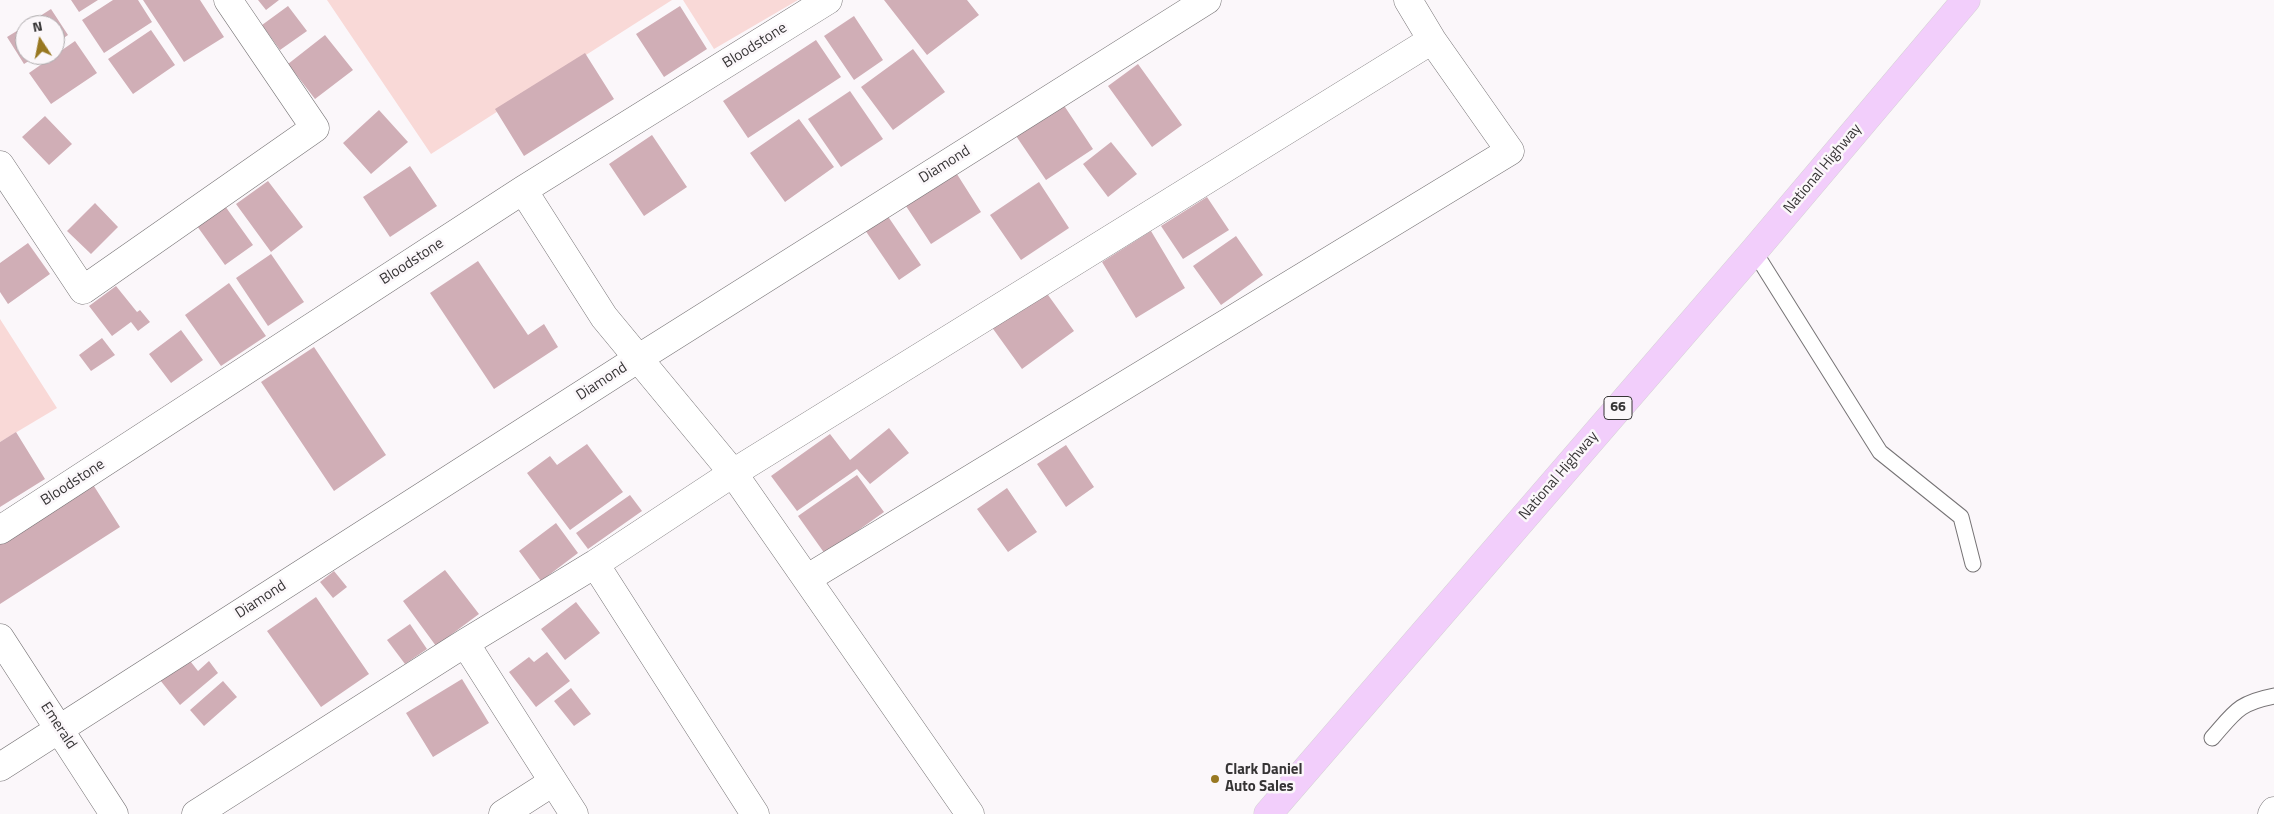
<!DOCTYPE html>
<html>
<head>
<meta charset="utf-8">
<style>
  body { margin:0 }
  #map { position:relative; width:2274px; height:814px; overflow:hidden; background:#fbf7fa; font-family:"Titillium Web",sans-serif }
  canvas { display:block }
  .north { position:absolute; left:15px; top:15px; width:50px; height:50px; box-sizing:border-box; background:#fbf7fa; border:1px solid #aca9ab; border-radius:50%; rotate:349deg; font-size:14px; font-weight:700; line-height:20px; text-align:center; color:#363435 }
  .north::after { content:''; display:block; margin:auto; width:18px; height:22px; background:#987821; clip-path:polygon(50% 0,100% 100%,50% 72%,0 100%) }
</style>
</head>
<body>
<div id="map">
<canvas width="2274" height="814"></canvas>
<div class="north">N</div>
</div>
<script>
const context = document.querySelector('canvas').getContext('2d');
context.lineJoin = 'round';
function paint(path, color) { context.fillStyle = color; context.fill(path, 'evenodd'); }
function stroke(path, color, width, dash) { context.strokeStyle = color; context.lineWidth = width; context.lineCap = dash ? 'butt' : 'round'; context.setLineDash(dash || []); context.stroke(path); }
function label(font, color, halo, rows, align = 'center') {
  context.font = font + ' "Titillium Web",sans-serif'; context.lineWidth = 5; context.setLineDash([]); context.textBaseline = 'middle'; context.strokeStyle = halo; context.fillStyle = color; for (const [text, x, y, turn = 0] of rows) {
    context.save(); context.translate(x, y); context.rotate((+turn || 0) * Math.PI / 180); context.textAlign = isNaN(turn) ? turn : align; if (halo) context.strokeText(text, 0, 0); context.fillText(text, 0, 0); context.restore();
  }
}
const green = new Path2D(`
  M327,0H672L431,154Z
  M683,0H798L714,49Z
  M0,319L57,408L0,442Z`);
const building = new Path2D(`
  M71,0H98L79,12Z
  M113,0H138L152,22L104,53L82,20Z
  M143,0H200L224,37L184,62Z
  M258,0H279L266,10Z
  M884,0H967L979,15L927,55Z
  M288,6L307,31L280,50L262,25Z
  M680,6L707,49L664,77L636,34Z
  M51,9L68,35L55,44V25H26Z
  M854,16L883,60L854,80L824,36Z
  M25,26V55H38L24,64L7,37Z
  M151,30L175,65L133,94L108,59Z
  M325,35L353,70L315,99L288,64Z
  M816,40L841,77L748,138L723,101Z
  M75,41L97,73L51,104L29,73Z
  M913,49L945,92L893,130L861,87Z
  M585,53L614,99L524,156L495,109Z
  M1138,64L1182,125L1152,147L1108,86Z
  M850,91L883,139L841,167L808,119Z
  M1059,98L1093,149L1046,180L1012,130Z
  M379,110L408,142L371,174L343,143Z
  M45,116L72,144L49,165L22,137Z
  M799,119L834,167L785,202L750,153Z
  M652,135L687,187L644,216L609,164Z
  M1111,142L1137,174L1108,197L1083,164Z
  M410,166L437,206L390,237L363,197Z
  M955,171L981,212L931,244L904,203Z
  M268,181L303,227L271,252L236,204Z
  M1039,182L1069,228L1021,260L990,215Z
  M1207,197L1229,230L1183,259L1161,226Z
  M95,203L118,227L91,254L67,231Z
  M225,206L253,245L225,265L197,226Z
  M887,215L921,265L899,280L865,230Z
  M1151,231L1185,288L1136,318L1102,262Z
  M1236,236L1263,275L1221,305L1193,266Z
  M28,243L50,274L8,304L0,292V263Z
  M271,254L304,302L268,326L236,278Z
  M478,261L528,335L544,324L558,347L494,389L430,293Z
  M229,283L266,336L221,366L185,315Z
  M116,286L137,312L140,310L150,322L138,331L131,322L112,336L89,306Z
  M1043,288L1074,331L1022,369L991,326Z
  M181,330L203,360L171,383L149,354Z
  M102,338L115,355L91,371L79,355Z
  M314,347L386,455L334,491L261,382Z
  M889,428L909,453L870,484L857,469L797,511L771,476L830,434L850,460Z
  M16,432L45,479L0,507V442Z
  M587,444L623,492L570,530L527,473L550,456L557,465Z
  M1066,445L1094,487L1066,507L1037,464Z
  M857,475L884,512L825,554L798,516Z
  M92,483L120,527L0,604V541Z
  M1007,488L1037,532L1008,552L977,509Z
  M630,495L642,511L588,549L576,533Z
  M556,523L578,553L541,581L519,551Z
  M445,570L479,614L436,646L403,601Z
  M334,571L347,587L333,598L320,582Z
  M316,597L369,674L321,707L267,631Z
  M576,602L600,633L565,660L541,629Z
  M410,624L427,649L405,664L387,640Z
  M547,652L570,681L536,707L509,672L529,657L534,662Z
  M187,657L198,671L209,661L218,673L180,705L160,680Z
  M462,679L489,723L433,757L406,713Z
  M223,681L237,697L204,726L190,710Z
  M571,688L591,714L574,726L554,701Z`);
const lane = new Path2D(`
  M1754,251L1880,452L1961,517L1973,564
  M2212,738C2235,712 2238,703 2274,696`);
const street = new Path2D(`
  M0,165L83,290L315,128L228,0
  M523,190L604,317L733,473L970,814
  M0,530L523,190L828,0
  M595,564L755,814
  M808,578L1510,151L1432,40L1408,0
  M0,638L114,814
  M465,643L574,814
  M0,767L639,358L1207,0
  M196,814L465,643L595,564L733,473L1432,40
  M503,814L553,782
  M2272,814L2274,811`);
const primary = new Path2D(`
  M1268,814L1754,251L1966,0`);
const markers = [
  [1215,779,5,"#987821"]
];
const shields = [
  [1618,408,28]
];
const shieldNames = [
  ["66",1618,408]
];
const streetNames = [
  ["Bloodstone",755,46,-32],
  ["Diamond",945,165,-32],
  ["National Highway",1823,169,-50],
  ["Bloodstone",412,262,-33],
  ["Diamond",602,382,-33],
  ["National Highway",1559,476,-49],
  ["Bloodstone",73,483,-33],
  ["Diamond",261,600,-33],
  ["Emerald",58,726,57]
];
const poiNames = [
  ["Clark Daniel",1225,770],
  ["Auto Sales",1225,787]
];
paint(green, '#f9d9d7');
paint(building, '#d0aeb6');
stroke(lane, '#767375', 17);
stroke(street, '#767375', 29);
stroke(primary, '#d3d2d3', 29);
stroke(lane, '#fff', 15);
stroke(street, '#fff', 28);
stroke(primary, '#f2cefb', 28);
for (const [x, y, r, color] of markers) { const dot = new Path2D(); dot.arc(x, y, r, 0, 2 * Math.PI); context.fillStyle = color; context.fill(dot); stroke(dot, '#fbf7fa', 2); }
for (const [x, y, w] of shields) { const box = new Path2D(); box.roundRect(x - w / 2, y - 11.5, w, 23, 4); context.fillStyle = '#fbf7fa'; context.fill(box); stroke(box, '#363435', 1); }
label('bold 14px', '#363435', null, shieldNames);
label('15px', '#363435', '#fbf7fa', streetNames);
label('bold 15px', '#363435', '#fbf7fa', poiNames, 'left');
</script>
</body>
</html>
